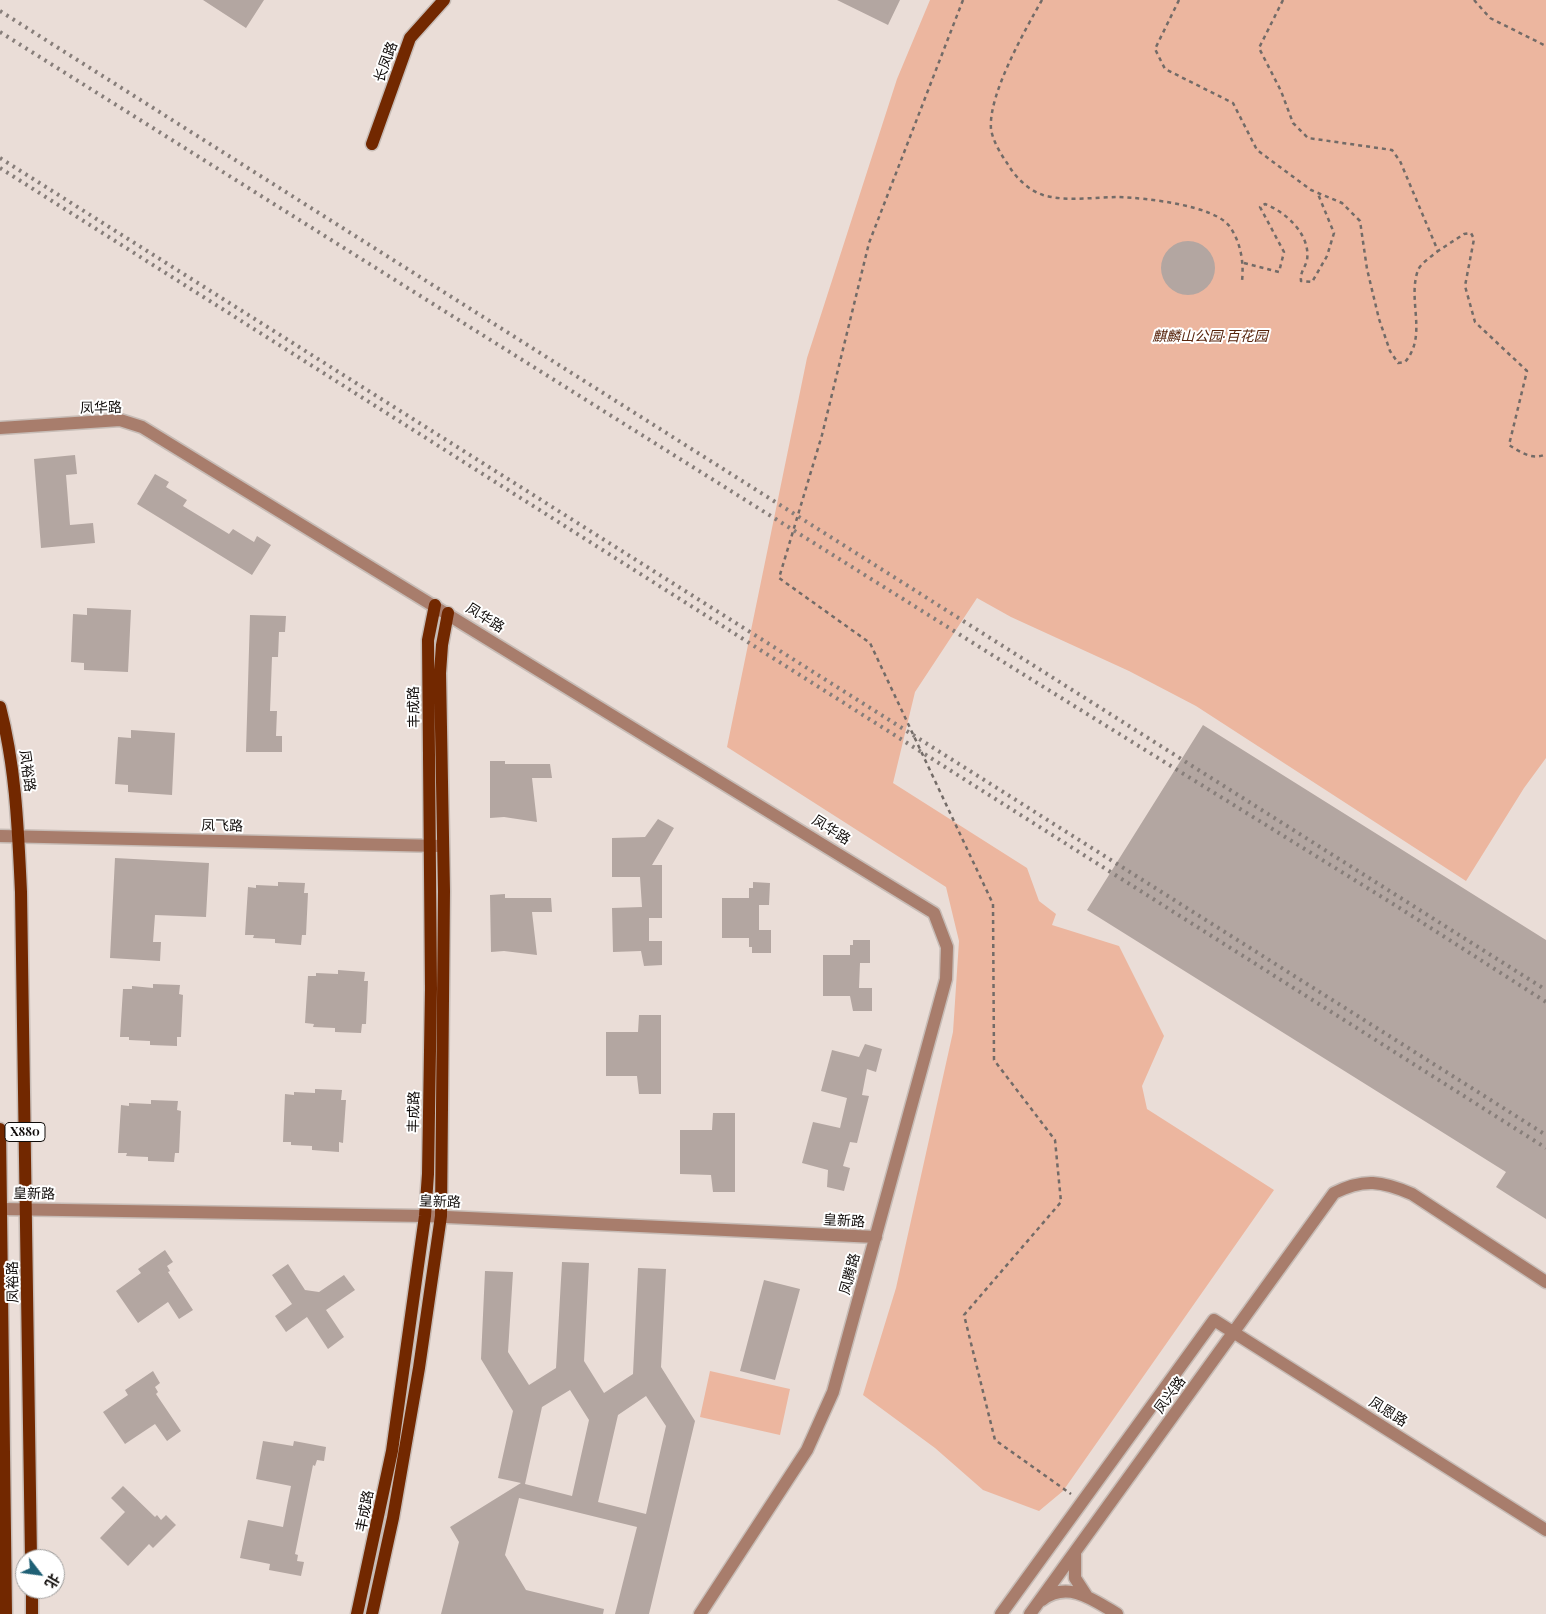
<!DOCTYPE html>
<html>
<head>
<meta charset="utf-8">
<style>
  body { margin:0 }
  #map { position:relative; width:1546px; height:1614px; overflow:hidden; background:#eaddd7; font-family:"Playfair Display","Noto Sans SC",serif }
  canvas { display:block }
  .north { position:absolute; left:15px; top:1549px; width:50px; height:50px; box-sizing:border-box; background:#fff; border:1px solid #9f9e9d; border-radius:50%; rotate:120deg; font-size:14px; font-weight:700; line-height:20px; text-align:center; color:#100c0a }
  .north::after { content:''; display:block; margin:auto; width:18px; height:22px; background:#1f6075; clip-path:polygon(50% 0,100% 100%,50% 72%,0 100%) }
</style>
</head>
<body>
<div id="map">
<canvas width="1546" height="1614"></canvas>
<div class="north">北</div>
</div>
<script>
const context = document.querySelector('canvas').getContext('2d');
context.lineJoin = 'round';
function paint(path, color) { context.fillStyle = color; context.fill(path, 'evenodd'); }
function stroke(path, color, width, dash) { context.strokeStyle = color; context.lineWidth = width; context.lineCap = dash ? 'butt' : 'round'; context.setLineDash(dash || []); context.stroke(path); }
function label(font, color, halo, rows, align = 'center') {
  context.font = font + ' "Playfair Display","Noto Sans SC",serif'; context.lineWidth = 4; context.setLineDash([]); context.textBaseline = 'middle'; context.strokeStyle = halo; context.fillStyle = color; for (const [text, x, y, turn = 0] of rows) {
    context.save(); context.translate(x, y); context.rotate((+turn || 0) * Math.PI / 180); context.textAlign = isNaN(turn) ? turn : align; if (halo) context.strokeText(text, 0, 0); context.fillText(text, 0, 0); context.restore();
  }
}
const green = new Path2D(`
  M930,0H1546V758L1524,788L1466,881L1196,706L1129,671L1011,617L977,598L915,692L893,783L1027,868L1039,901L1056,914L1052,925L1119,946L1164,1036L1142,1086L1147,1109L1274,1190L1063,1491L1039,1511L983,1490L935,1448L863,1395L896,1288L953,1032L959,941L946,887L727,747L807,358L897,79Z
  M710,1371L790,1389L780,1435L700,1417Z`);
const building = new Path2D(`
  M203,0H264L246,28Z
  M837,0H900L888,25Z
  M1161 268a27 27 0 1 1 54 0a27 27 0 1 1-54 0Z
  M75,455L77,474L66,475L70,525L93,523L95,543L41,548L34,459Z
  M155,474L169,482L166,487L187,500L183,506L229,534L233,529L254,542L257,536L271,545L252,575L137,504Z
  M87,608L131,610L128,672L84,670V663L71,662L73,614L87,615Z
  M250,615L286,616L285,632H279L278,657H272L270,711H277L276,736H282V752H246Z
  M1203,725L1546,940V1219L1496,1187L1506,1172L1087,910Z
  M131,730L175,733L172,795L128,792V785L115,784L118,737L131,738Z
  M490,761H505V764H550L552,778H532L537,822L504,817L490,818Z
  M658,819L674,828L652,865H662V918H649V941H662V965L644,966L641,951L613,952L612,908L642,907L640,877H612V838L645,837Z
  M115,858L209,863L206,917L155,915L153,942H161L160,961L110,958Z
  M278,882L305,883L304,893H308L306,935H302L301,945L275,943V939L253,938L254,935H245L248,887L256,888V885L278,886Z
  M753,882L770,883L769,905H759V930H771V953H752V947H749V938H722V898H749V888H753Z
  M505,894V898H551L552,912H532L537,955L504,951L491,952L490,895Z
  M853,940H870V963H860L859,988H872V1011H853L850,996H823V955H850V945H853Z
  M338,970L365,972L364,981H368L366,1024H362L361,1033L335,1032V1028L313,1027L314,1024L305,1023L308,976H316V973L338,974Z
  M153,984L180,985L179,994L183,995L181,1037H177V1046L150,1045V1041L129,1040V1037H120L123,989H132V986L153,988Z
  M639,1015H661V1094H639L637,1076H606V1032H638Z
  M865,1044L882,1049L876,1072L867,1069L862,1095L869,1096L857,1143L850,1142L843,1166L850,1168L844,1191L827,1187L828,1170L802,1163L813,1122L840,1128L847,1098L821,1091L832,1050L859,1057Z
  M315,1089L342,1090L341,1100H346L343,1143L339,1142V1152L312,1150V1146L291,1145V1142H283L285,1094L294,1095V1092L315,1093Z
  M151,1100L178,1101L177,1110L181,1111L179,1153H175L174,1162L148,1161V1157L126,1156L127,1153H118L121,1105L129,1106V1103L151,1104Z
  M713,1113H735V1192H713L711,1175L680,1174V1130H712Z
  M165,1250L173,1262L167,1266L170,1271L168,1272L193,1310L179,1319L168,1302L138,1323L116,1291L141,1273L138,1269Z
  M562,1262L589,1263L584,1361L604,1393L633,1374L638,1268L666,1269L661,1367L695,1421L649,1614H615L637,1527L519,1498L505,1555L526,1590L604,1609L603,1614H441L459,1542L450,1527L521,1483L498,1478L513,1411L481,1359L485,1271L513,1272L508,1352L529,1385L556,1368ZM570,1390L589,1420L572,1496L525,1484L542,1407ZM646,1396L666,1426L646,1514L598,1502L618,1415Z
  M288,1264L305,1290L319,1292L344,1275L355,1290L326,1310L344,1337L328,1349L307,1317L286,1332L275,1316L292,1304L272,1275Z
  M764,1280L800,1289L775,1380L740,1371Z
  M153,1371L160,1383L155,1387L158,1392L156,1394L181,1431L167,1441L155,1424L125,1444L103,1412L128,1395L125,1390Z
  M263,1441L293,1446L294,1441L326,1447L324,1461L317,1460L315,1466L313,1465L295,1554L298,1555L297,1561L304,1562L301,1576L269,1570L270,1564L240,1558L248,1520L283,1527L287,1506L291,1486L256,1479Z
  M123,1486L155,1517L157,1515L161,1520L166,1515L176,1525L153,1548L149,1544L128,1566L100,1538L125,1512L111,1498Z`);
const path = new Path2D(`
  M963,0L869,243L822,435L779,578L870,643L993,904L994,1060L1055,1140L1061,1202L964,1315L995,1440L1071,1494
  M1042,0C1025,30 988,95 991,129C993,141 1000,153 1007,163C1015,177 1028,190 1043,195C1066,202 1095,197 1119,197C1144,198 1215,205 1230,227C1241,243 1244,263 1242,281
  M1179,0L1155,49L1165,69L1233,103L1257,150L1311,190L1342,203L1360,221L1367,269L1379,319L1390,351L1398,363L1405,362C1428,335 1407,301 1418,270C1421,263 1432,256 1438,251
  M1283,0L1259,48L1281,91L1293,123L1308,138L1392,150L1400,161L1438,251L1464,234L1471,233L1474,239L1465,286L1475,322L1527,371L1509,445C1520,452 1533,461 1546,454
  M1474,0L1490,18L1546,46
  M1244,263L1279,272L1284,252L1260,207L1265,204C1286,212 1311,235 1307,260C1305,268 1300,272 1301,281L1312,282L1327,256L1334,233L1318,194`);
const minor = new Path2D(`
  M0,428L120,420L142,427L934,913L947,947L946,979L833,1392L807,1450L700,1614
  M0,836L440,846
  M2,1209L425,1216L876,1237
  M1075,1554V1578L1086,1595
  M1042,1600C1068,1580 1094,1600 1117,1614
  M1001,1614L1214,1320L1546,1530
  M1030,1614L1334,1193C1364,1178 1382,1181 1412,1194L1546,1282`);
const major = new Path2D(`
  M372,144L410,38L444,0
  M0,707C16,768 18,830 21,892L31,1559
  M0,1129L6,1614
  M32,1589V1614
  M357,1614L392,1451L425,1216L428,1174L431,989L428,640L435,605
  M372,1614L393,1518L419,1368L441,1216L444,891L440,673L442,645L448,613`);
const rail = new Path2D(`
  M0,11L1546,990
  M0,32L997,658L1398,907L1546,1002
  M0,158L1546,1135
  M0,168L1546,1148`);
const shields = [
  [25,1132,40]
];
const shieldNames = [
  ["X880",25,1132]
];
const streetNames = [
  ["长凤路",386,62,-70],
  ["凤华路",101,408,-1],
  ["凤华路",485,618,32],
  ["丰成路",414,707,-91],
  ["凤裕路",27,771,82],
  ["凤飞路",222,826,1],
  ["凤华路",831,830,32],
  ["丰成路",414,1112,-89],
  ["皇新路",34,1194,1],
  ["皇新路",440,1202,2],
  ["皇新路",844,1221,3],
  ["凤腾路",850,1274,-75],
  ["凤裕路",13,1282,-91],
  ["凤兴路",1170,1395,-54],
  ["凤恩路",1388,1412,32],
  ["丰成路",365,1511,-79]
];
const parkNames = [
  ["麒麟山公园·百花园",1210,337]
];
paint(green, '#ecb69f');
paint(building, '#b3a6a1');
stroke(minor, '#c7bcb6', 15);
stroke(major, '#c7bcb6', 15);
stroke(path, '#736b67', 2.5, [4, 4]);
stroke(minor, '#a87d6c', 12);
stroke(major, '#722800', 12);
stroke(rail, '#877e7a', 4, [2.5, 5]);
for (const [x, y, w] of shields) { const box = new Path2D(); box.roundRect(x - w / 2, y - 9.5, w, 19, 4); context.fillStyle = '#fff'; context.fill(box); stroke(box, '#100c0a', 1); }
label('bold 12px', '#100c0a', null, shieldNames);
label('14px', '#100c0a', '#fff', streetNames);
label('italic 14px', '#57240c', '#fff', parkNames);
</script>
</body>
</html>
